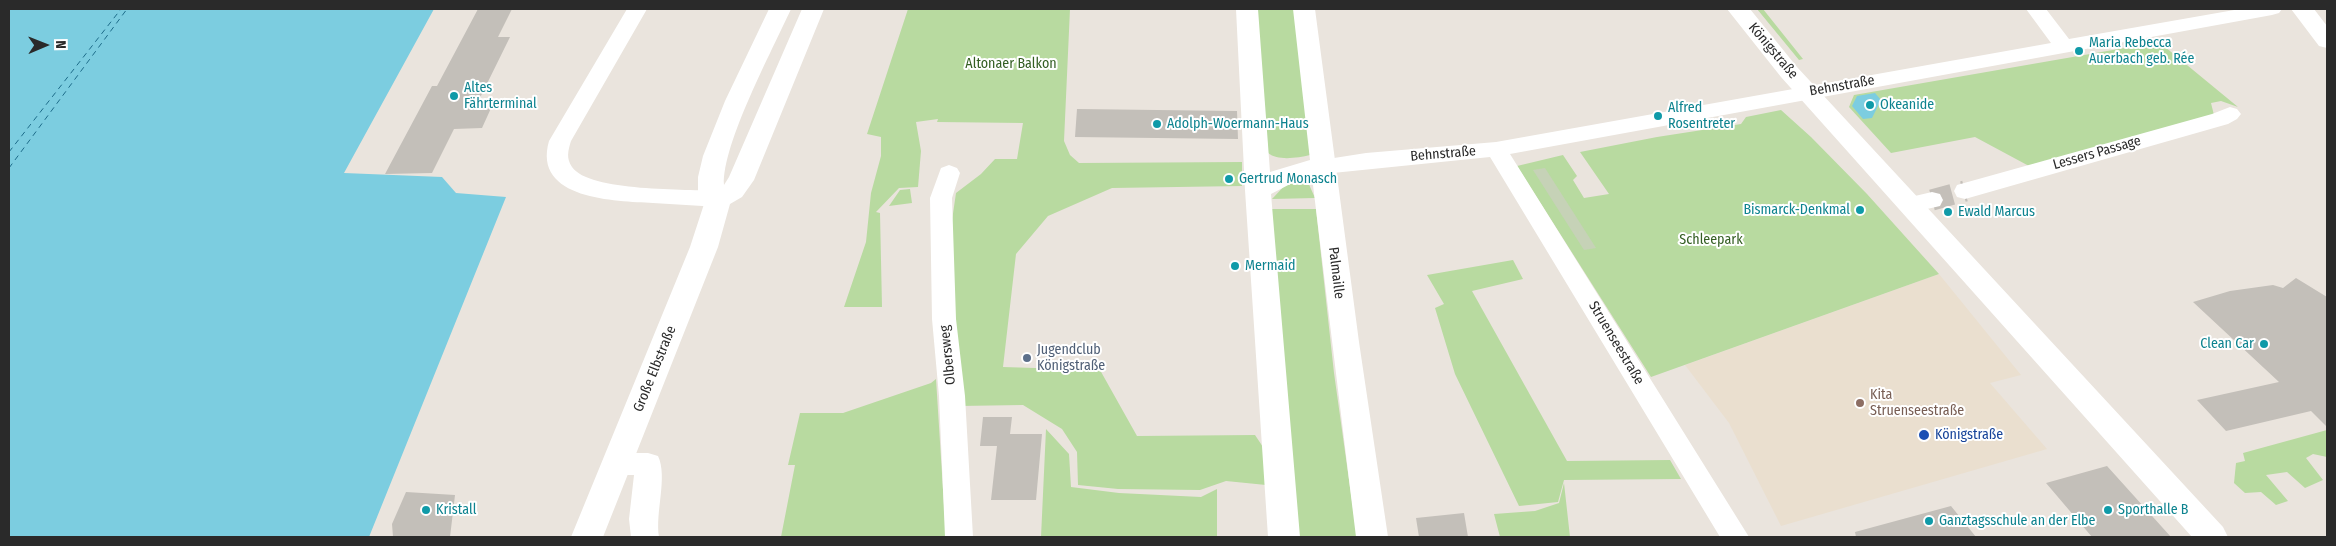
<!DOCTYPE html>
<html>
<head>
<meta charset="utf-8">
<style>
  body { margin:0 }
  #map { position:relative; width:2336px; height:546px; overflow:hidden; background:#eae4dd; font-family:"Fira Sans Condensed",sans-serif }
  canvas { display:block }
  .frame { position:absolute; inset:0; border:10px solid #2a2a2a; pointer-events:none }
  .north { position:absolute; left:20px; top:20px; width:50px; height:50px; -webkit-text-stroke:4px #fff; paint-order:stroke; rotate:89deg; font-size:14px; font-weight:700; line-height:20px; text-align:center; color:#2a2a2a }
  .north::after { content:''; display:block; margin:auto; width:18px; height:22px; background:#2a2a2a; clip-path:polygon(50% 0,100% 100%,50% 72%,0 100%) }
</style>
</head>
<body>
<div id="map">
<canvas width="2336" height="546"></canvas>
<div class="frame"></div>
<div class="north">N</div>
</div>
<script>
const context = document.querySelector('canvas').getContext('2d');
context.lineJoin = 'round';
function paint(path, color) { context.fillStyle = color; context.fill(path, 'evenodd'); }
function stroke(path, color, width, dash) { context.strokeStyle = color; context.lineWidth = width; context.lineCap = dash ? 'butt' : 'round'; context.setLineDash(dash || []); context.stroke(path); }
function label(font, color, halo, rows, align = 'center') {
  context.font = font + ' "Fira Sans Condensed",sans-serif'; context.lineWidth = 4; context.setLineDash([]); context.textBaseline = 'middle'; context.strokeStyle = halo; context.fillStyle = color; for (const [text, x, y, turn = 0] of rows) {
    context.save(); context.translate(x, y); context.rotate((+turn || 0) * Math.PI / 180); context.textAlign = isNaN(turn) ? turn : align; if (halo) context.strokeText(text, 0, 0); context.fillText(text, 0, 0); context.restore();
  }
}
const education = new Path2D(`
  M1939,274L2021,375L1990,383L2047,449L1781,526L1729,423L1685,365Z`);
const green = new Path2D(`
  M908,9H1070L1064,141L1070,155L1079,163L1242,162V186L1112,188L1048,216L1016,254L1003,367L1100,370L1137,436L1255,435L1263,447L1266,485L1226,481L1200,490L1118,489L1078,485L1077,452L1062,429L1023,405L959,406L949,241L956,193L981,174L995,159H1017L1023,123L937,122L938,119L916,122L921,151L918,187L899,188L876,212L880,213L882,307H844L866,242L871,193L881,156V137L867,134Z
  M1257,9H1295L1310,155C1297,158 1278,161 1268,153Z
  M1757,9H1763L1803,59L1799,60Z
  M2159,42L2238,107L2221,101L2211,103L2214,115L2029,166L1975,137L1891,153L1849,107L1854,95Z
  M1781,110L1811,137L1867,194L1939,274L1651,377L1517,166L1563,155L1577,176L1573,180L1584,198L1609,194L1580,152L1657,137L1741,124L1746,117Z
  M1300,178L1307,180L1315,198L1272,199L1287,183Z
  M910,189L912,203L889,206L900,190Z
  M1270,209H1316L1334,373L1357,537H1297Z
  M1513,260L1523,279L1472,291L1567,461L1670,460L1681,479L1564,480L1558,502L1519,506L1455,374L1435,308L1444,304L1427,275Z
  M936,379L946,537H781L795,465H788L800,413H843L931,383Z
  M1046,429L1069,454L1071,487L1119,493L1201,497L1217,489V537H1041Z
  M2327,430V457L2313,454L2306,458L2323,480L2305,488L2287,472L2266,475L2288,501L2276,505L2261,492L2245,493L2234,483L2236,463L2245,461L2243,453Z
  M1564,483L1570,537H1500L1494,514L1535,511L1559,503Z`);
const cemetery = new Path2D(`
  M1545,168L1596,248L1584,250L1533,170Z`);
const water = new Path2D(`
  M9,9H434L344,173L442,177L456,193L506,197L369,537H9Z
  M1875,93L1881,100L1872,118L1863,119L1852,106L1857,96Z`);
const ferry = new Path2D(`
  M9,152L121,9
  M9,168L127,9`);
const building = new Path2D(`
  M478,9H512L498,37H510L476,106H492L482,128L454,129L432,173L385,174L432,86H437Z
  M1077,109L1237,111L1238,139L1075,137Z
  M2296,278L2327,297V427L2311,411L2226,431L2197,400L2279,382L2193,302L2230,291L2273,285L2283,288Z
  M983,417H1012L1010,434H1042L1036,500H991L997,446H980Z
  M2107,466L2171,537H2092L2046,483Z
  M406,492L455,495L450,537H393L392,524Z
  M1951,506L1976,537H1856L1855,532Z
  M1464,513L1468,537H1419L1416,518Z`);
const minorTunnel = new Path2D(`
  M1932,200L1965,191`);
const minor = new Path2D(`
  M627,9H647L571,141C568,151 566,158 572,167C589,192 688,189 719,191L727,193L730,199L727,205L719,207C697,206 675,204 653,203C616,201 532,200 549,141Z
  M2026,9H2046L2069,39L2240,9H2282L2279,13L2272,15L1510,154L1749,537H1720L1490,157L1323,174L1315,171L1312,166L1315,161L1366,153L1496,142L2051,43Z
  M2230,107L2237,109L2241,114L2237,119L2228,124L1965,199L1957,197L1954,191L1957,185L2212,114Z
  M949,165L957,168L960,173L952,198L956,319L965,396L973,537H945L939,396L932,319L930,198L941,168Z
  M1932,192L1940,194L1943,200L1940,206L1910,213L1902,211L1899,205L1902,199Z
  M616,453H648L658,456C668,477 655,512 659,537H631L629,519L634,475H616L606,472L603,464L606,456Z`);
const tertiary = new Path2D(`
  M769,9H791C773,49 722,144 724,185L729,177L802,9H824L754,180L742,197L730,204L718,247L603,537H571L690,247L705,201L698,191V177L703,156L725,101Z
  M2291,9H2314L2327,26V48L2319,46Z`);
const secondary = new Path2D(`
  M1236,9H1258L1270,172L1310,160L1293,9H1315L1359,342L1388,537H1356L1312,177L1294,182L1271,194L1300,537H1268L1245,190Z
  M1727,9H1750L1797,67L2223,527L2228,537H2192L1781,77Z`);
const markers = [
  [2079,51,5,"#0f9aa8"],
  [454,96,5,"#0f9aa8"],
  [1870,105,5,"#0f9aa8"],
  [1658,116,5,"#0f9aa8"],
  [1157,124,5,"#0f9aa8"],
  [1229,179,5,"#0f9aa8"],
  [1860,210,5,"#0f9aa8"],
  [1948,212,5,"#0f9aa8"],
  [1235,266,5,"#0f9aa8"],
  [2264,344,5,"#0f9aa8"],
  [1027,358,5,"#5c6f8a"],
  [1860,403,5,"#8d6e63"],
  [1924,435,6,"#1a4fb4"],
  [426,510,5,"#0f9aa8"],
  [2108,510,5,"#0f9aa8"],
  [1929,521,5,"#0f9aa8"]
];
const cultureNames = [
  ["Maria Rebecca",2089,43],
  ["Auerbach geb. Rée",2089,59],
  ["Altes",464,88],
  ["Fährterminal",464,104],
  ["Okeanide",1880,105],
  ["Alfred",1668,108],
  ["Rosentreter",1668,124],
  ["Adolph-Woermann-Haus",1167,124],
  ["Gertrud Monasch",1239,179],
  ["Bismarck-Denkmal",1850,210,"right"],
  ["Ewald Marcus",1958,212],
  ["Mermaid",1245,266],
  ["Clean Car",2254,344,"right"],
  ["Kristall",436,510],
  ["Sporthalle B",2118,510],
  ["Ganztagsschule an der Elbe",1939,521]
];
const streetNames = [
  ["Königstraße",1773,51,50],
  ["Behnstraße",1842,86,-10],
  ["Lessers Passage",2097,153,-16],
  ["Behnstraße",1443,154,-5],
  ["Palmaille",1336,273,83],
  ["Struenseestraße",1616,343,59],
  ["Olbersweg",948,355,-96],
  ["Große Elbstraße",655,369,-68]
];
const parkNames = [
  ["Altonaer Balkon",1011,64],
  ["Schleepark",1711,240]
];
const serviceNames = [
  ["Jugendclub",1037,350],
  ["Königstraße",1037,366]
];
const educationNames = [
  ["Kita",1870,395],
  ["Struenseestraße",1870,411]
];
const transitNames = [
  ["Königstraße",1935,435]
];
paint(education, '#eadfcf');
paint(green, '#b8daa0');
paint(cemetery, '#c6d2b7');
paint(water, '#7ccde0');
stroke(ferry, '#1d6c8a', 1, [5.5, 4.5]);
paint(building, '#c3bfb9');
stroke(minorTunnel, '#c4bfb9', 21, [21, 11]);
paint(minor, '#fff');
paint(tertiary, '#fff');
paint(secondary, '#fff');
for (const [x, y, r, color] of markers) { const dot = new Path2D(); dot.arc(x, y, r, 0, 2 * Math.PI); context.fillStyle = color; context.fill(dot); stroke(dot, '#fff', 2); }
label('14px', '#0d838f', '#fff', cultureNames, 'left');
label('14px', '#2a2a2a', '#fff', streetNames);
label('14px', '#335e22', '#fff', parkNames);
label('14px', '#4e5e75', '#fff', serviceNames, 'left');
label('14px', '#785e54', '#fff', educationNames, 'left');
label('14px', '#164399', '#fff', transitNames, 'left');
</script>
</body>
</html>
